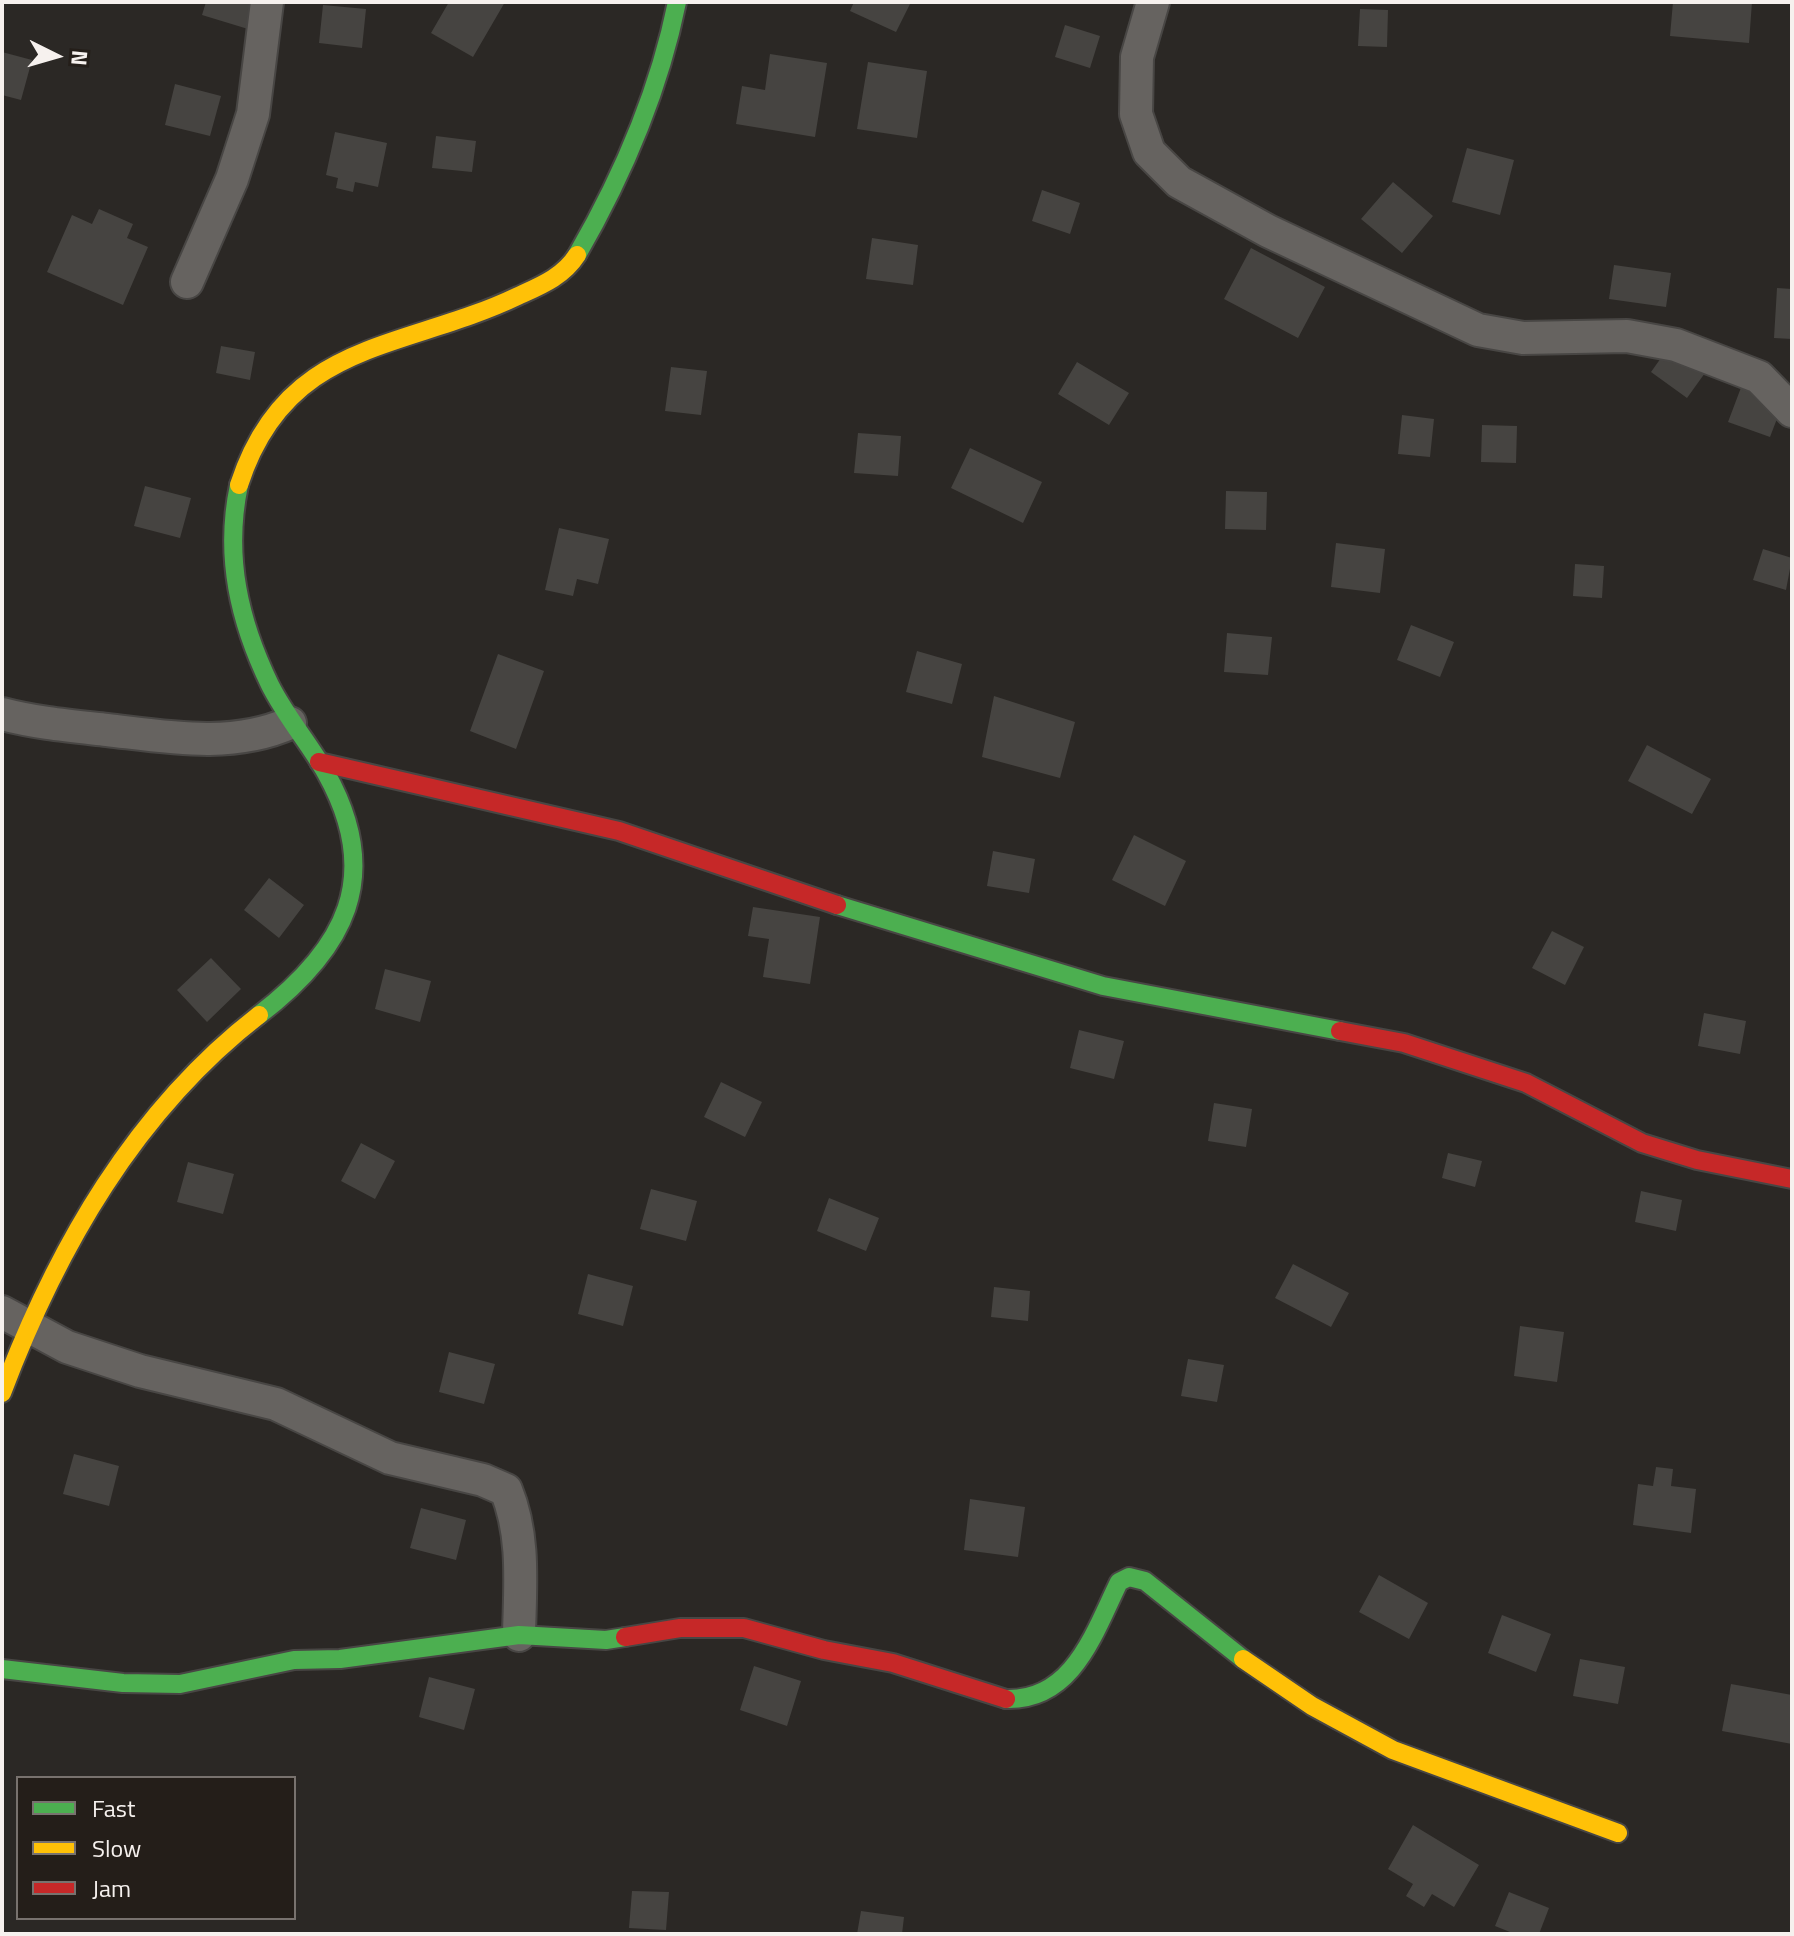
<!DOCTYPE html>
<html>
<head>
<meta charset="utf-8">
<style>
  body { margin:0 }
  #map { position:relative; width:1794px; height:1936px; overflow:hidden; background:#2b2825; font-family:"Titillium Web",sans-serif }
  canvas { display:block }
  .frame { position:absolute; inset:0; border:4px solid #f6f1ee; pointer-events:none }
  .legend { position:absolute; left:16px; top:1776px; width:280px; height:144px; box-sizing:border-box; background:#241e19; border:2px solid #78726e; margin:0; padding:10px 14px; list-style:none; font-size:24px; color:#f6f1ee }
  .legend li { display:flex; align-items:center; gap:16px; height:40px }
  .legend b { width:40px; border:2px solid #78726e }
  .north { position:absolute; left:16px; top:16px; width:80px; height:80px; -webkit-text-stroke:6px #241e19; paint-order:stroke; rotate:95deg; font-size:22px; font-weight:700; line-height:32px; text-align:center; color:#f6f1ee }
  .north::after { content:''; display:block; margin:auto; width:28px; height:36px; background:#f6f1ee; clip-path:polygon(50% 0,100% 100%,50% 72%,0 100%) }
</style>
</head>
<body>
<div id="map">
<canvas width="1794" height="1936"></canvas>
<div class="frame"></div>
<ul class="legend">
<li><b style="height:10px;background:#4caf50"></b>Fast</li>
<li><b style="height:10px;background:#ffc107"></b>Slow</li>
<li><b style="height:10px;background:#c62828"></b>Jam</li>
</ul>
<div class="north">N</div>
</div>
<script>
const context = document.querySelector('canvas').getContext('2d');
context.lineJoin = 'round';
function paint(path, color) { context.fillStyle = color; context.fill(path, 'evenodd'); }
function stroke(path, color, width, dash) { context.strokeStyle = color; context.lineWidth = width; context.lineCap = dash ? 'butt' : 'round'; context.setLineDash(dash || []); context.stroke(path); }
const building = new Path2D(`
  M206,2H256L248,29L202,15Z
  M449,2H505L473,57L431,33Z
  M854,2H911L896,32L850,11Z
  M1673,2H1752L1749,43L1670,36Z
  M323,5L366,9L362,48L319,43Z
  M1360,9L1388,10L1387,47L1358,46Z
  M1065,25L1100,36L1090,68L1055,57Z
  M2,52L32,60L21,100L2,95Z
  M770,54L827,63L815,137L736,124L742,86L765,90Z
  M868,62L927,71L917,138L857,129Z
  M175,84L221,96L210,136L165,125Z
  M335,132L387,143L378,187L355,182L353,192L336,188L338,178L326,175Z
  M436,136L476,141L472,172L432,168Z
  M1467,148L1514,160L1500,215L1452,202Z
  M1393,182L1433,216L1402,253L1361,219Z
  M1042,190L1080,203L1070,234L1032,221Z
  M99,209L133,224L127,238L148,247L123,305L47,272L72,215L92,224Z
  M872,238L918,245L913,285L866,279Z
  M1251,248L1325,287L1298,338L1224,299Z
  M1614,265L1671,273L1666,307L1609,299Z
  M1777,288L1792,289V339L1774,338Z
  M1673,341L1710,366L1687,398L1651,372Z
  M221,346L255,352L250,380L216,373Z
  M1077,362L1129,393L1109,425L1058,394Z
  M671,367L707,371L701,415L665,411Z
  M1748,369L1790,385L1770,437L1728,422Z
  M1402,415L1434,419L1430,457L1398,454Z
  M1482,425L1517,426L1516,463L1481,462Z
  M858,433L901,436L898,476L854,473Z
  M970,448L1042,482L1023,523L951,488Z
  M145,486L191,498L180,538L134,526Z
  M1226,491L1267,492L1266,530L1225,529Z
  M559,528L609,539L598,584L577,579L573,596L545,590Z
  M1336,543L1385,549L1380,593L1331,587Z
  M1763,549L1792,558L1786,590L1753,580Z
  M1575,564L1604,566L1602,598L1573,596Z
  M1411,625L1454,642L1440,677L1397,660Z
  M1227,633L1272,637L1268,675L1224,672Z
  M917,651L962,664L952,704L906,692Z
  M498,654L544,671L516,749L470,731Z
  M994,696L1075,722L1060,778L982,757Z
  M1647,745L1711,779L1692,814L1628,781Z
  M1134,835L1186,861L1165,906L1112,880Z
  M993,851L1035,859L1029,893L987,886Z
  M269,878L304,905L279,938L244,910Z
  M753,907L820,917L810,984L763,977L769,939L748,936Z
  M1552,931L1584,947L1565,985L1532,968Z
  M211,958L241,989L207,1022L177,990Z
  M385,969L431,981L420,1022L375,1009Z
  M1704,1013L1746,1021L1740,1054L1698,1046Z
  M1079,1030L1124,1041L1114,1079L1070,1068Z
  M721,1082L762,1102L745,1137L704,1117Z
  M1214,1103L1252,1109L1246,1147L1208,1141Z
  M361,1143L395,1161L375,1199L341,1181Z
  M1448,1153L1482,1161L1475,1187L1442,1178Z
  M188,1162L234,1174L223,1214L177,1202Z
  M651,1189L697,1201L686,1241L640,1229Z
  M1641,1191L1682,1200L1676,1231L1635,1222Z
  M829,1198L879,1218L866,1251L817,1231Z
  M1293,1264L1349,1293L1331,1327L1275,1298Z
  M588,1274L633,1286L623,1326L578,1314Z
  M994,1287L1030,1291L1028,1321L991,1317Z
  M1520,1326L1564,1332L1557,1382L1514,1376Z
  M449,1352L495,1364L484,1404L439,1392Z
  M1188,1359L1224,1365L1217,1402L1181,1396Z
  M74,1454L119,1466L109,1506L63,1494Z
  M1656,1467L1673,1469L1671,1486L1696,1489L1691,1533L1633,1525L1638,1484L1653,1486Z
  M970,1499L1025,1507L1018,1557L964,1550Z
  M421,1508L466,1520L456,1560L410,1548Z
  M1379,1575L1428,1603L1409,1639L1359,1612Z
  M1502,1615L1551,1634L1536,1672L1488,1653Z
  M1580,1659L1625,1667L1618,1704L1573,1696Z
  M754,1666L801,1681L787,1726L740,1710Z
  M429,1677L475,1689L464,1730L419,1717Z
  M1731,1684L1792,1695V1744L1722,1731Z
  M1413,1825L1479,1865L1454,1907L1432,1894L1424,1907L1406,1896L1413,1884L1388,1869Z
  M632,1891L669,1892L666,1930L629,1928Z
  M1509,1892L1549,1908L1539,1934H1515L1495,1926Z
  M861,1911L904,1917L902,1934H857Z`);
const street = new Path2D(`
  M1153,2L1137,57L1136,114L1149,152L1179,182L1268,231L1478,330L1523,338L1627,336L1676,345L1759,377L1792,411
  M187,282L232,179L253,114L267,2
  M2,714C36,723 71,726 107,730C168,737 232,749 290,723
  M2,1312L67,1347L140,1371L276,1404L390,1458L483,1480L506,1490C525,1536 520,1586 519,1635`);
const fast = new Path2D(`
  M577,255C622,177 659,91 677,2
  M239,485C224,556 239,621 270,685C286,717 309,743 326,773C384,877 345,949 259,1015
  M837,905L1103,986L1340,1031
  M2,1669L123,1683L180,1684L294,1660L340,1659L519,1635L606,1640L625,1637
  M1006,1699C1073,1701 1094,1633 1119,1582L1129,1577L1145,1581L1243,1659`);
const slow = new Path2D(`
  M239,485C286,339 403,351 518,296C540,286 563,277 577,255
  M2,1393C57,1248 135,1111 259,1015
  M1243,1659L1312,1706L1393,1750L1618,1833`);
const jam = new Path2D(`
  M319,762L619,831L837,905
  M1340,1031L1404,1043L1526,1083L1642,1143L1697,1160L1792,1179
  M625,1637L680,1628H744L824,1650L893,1663L1006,1699`);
paint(building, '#464441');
stroke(street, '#484644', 36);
stroke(fast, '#484644', 22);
stroke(slow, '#484644', 22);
stroke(jam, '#484644', 22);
stroke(street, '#666360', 32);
stroke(fast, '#4caf50', 18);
stroke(slow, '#ffc107', 18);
stroke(jam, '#c62828', 18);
</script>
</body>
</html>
